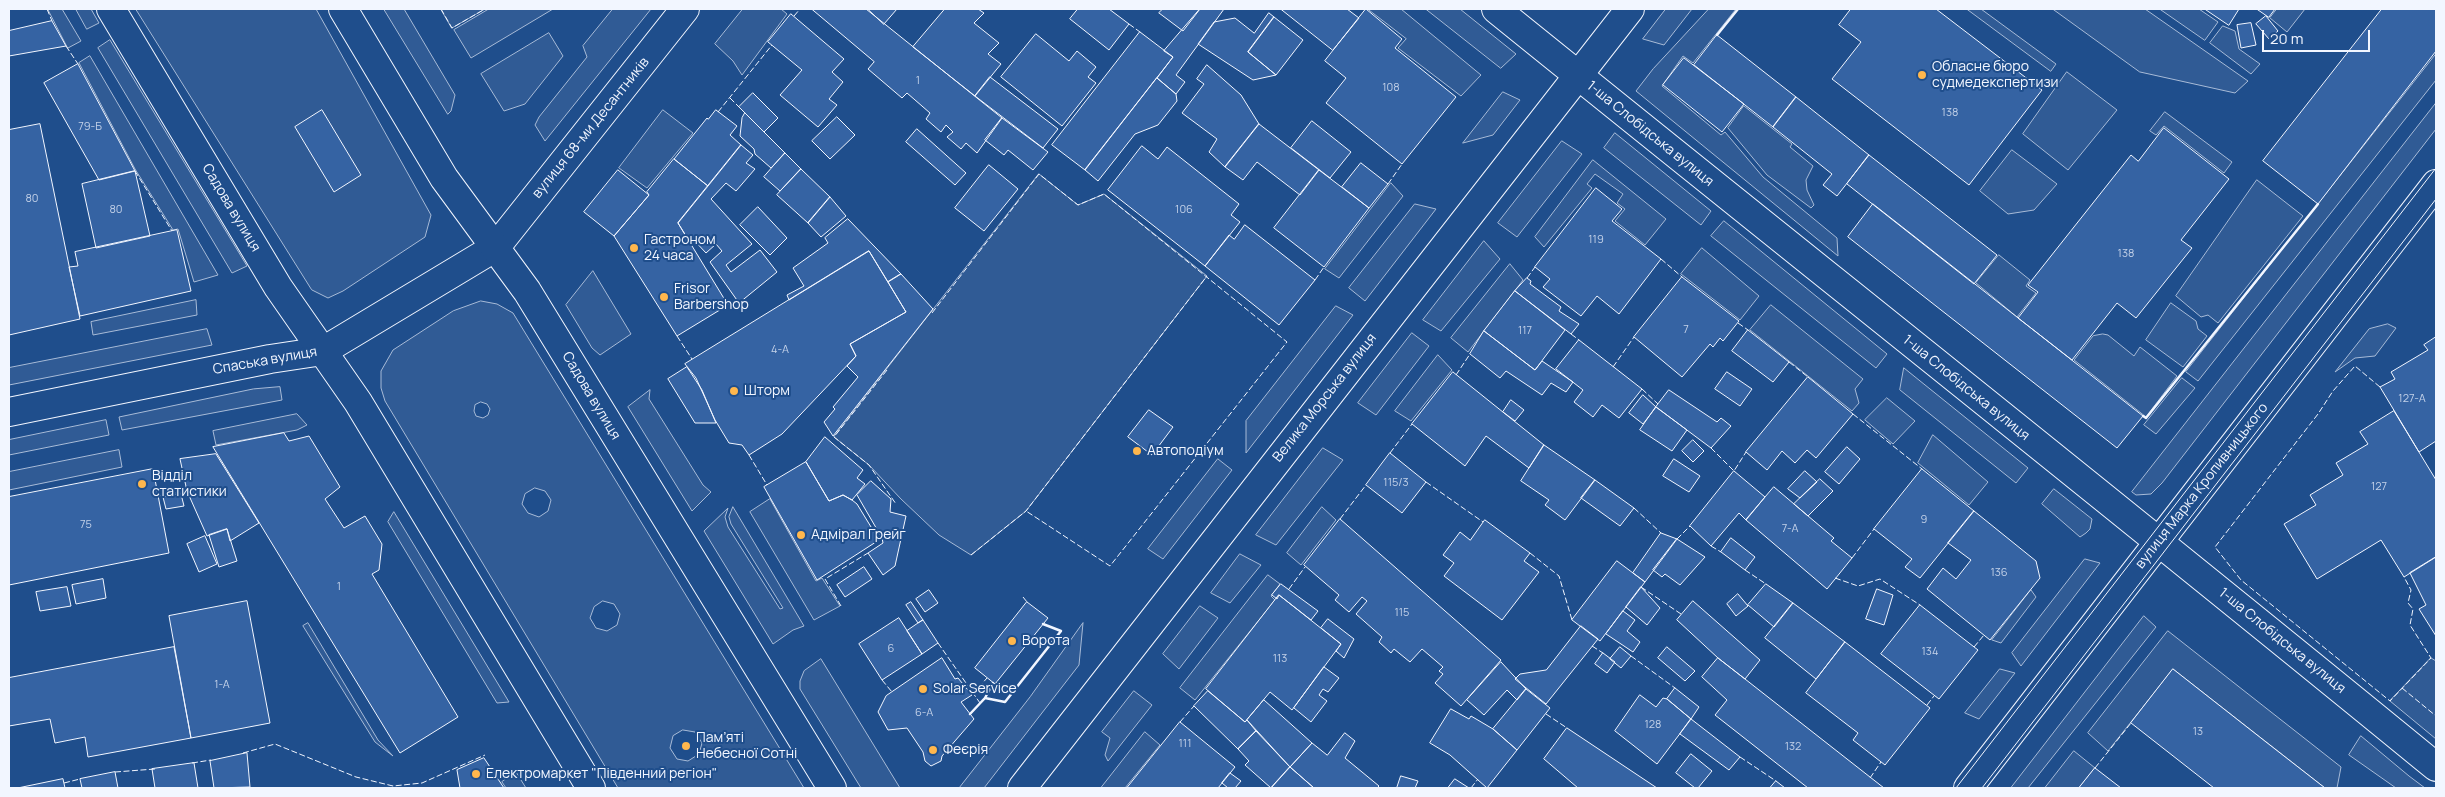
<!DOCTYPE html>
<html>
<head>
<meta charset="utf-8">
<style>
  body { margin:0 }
  #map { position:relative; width:2445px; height:797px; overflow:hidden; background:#1f4e8c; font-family:Manrope,sans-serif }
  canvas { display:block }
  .frame { position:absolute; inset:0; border:10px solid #f2f6ff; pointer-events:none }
  .scale { position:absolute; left:2262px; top:30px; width:108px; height:22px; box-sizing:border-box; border:2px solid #f2f6ff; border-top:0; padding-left:6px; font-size:15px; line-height:18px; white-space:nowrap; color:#f2f6ff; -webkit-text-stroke:4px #1f4e8c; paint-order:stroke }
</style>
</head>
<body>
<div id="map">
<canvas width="2445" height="797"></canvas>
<div class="frame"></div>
<div class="scale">20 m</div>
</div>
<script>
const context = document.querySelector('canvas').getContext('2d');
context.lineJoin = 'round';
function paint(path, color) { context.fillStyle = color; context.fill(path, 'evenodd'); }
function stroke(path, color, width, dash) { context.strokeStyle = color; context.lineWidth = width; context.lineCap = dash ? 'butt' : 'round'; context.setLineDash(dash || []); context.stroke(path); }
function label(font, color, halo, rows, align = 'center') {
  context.font = font + ' Manrope,sans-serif'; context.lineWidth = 4; context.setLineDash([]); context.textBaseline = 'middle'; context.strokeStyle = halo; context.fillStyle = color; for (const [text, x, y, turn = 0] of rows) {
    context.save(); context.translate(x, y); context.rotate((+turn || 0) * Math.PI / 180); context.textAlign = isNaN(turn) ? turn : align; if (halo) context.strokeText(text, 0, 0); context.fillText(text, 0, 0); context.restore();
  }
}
const built = new Path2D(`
  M48,9H62L81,41L68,48Z
  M76,9H91L99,23L87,29Z
  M136,9H316L431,215L425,237L343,291L328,298L312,290Z
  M384,9H404L455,95L451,111L448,114Z
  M441,9H485L452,28Z
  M489,9H553L471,58L454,30Z
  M613,9H651L545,141L535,125L539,117L587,57L583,46Z
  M743,9H781L787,14L742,75L733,61L715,44Z
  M1368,9H1401L1481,75L1461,96L1398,48L1406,39Z
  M1426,9H1460L1516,54L1501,68Z
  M1666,9H1692L1664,45L1643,39Z
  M1709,9H1736L1693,63L1683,56L1662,86L1721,135L1725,132L1763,177L1837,238L1838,256L1636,91L1653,69Z
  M1967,9H1981L2056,64L2051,71Z
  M2053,9H2145L2248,81L2235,93L2140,72Z
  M2160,9H2199L2218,22L2205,40Z
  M2277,9H2305L2287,32L2270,18Z
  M2223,26L2235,31L2239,49L2260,64L2251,74L2210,43Z
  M549,33L563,56L525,104L504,111L481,74Z
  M110,40L247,266L232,273L98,48Z
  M2436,54V80L2198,381L2186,372Z
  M90,56L218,275L194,282L178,229L173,230L135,169L79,63Z
  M2067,72L2117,110L2068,170L2023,134Z
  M1503,92L1520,100L1493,135L1463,143Z
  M2436,103V129L2162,483L2151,494L2136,495L2132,492Z
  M1744,106L1792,144L1790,147L1813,166L1806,180L1807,190L1814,205L1811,208L1767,175L1728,128Z
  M663,110L693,133L647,188L619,168Z
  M2165,112L2232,162L2224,173L2164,126L2156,135L2150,131Z
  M1615,133L1711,211L1701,225L1604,148Z
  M1562,141L1582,154L1517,237L1498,223Z
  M2012,150L2057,184L2034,210L2008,214L1980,191Z
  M1593,160L1666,219L1645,245L1615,221L1625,209L1617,203L1623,194L1595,174L1587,184L1592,188L1544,247L1535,237Z
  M1039,174L1078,205L1104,194L1207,276L1026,511L971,555L939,535L901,499L869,465L834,437Z
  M2257,180L2303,216L2218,323L2208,315L2201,317L2176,296Z
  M1391,183L1403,196L1339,278L1325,269Z
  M1415,204L1436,209L1365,301L1349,288Z
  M1724,221L1887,354L1876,368L1711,236Z
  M1484,241L1500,259L1441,331L1423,320Z
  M1702,248L1759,296L1740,320L1681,274Z
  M1999,255L2030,280L2026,286L2036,293L2017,317L1976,283Z
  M1510,264L1523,280L1468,352L1451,338Z
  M593,271L631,334L600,355L592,348L566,305Z
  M196,300L197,315L93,335L91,322Z
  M481,301L497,304L513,313L804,788H618L385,401L381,388V371L393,350L453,311ZM481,402L487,404L490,409L488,415L483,418L476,416L474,411L475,405ZM535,488L545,491L551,500L548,511L539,517L528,513L522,504L525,494ZM603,601L614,604L620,614L617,625L607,631L596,628L590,618L594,607ZM683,730L695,732L702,743L699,754L688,761L677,759L670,748L673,736Z
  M2171,303L2196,321L2198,329L2207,336L2183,367L2146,340Z
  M1771,305L1863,379L1855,389L1859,403L1852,411L1750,330Z
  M1336,306L1353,315L1246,453V421Z
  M2388,324L2396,328L2375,356L2355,358L2335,372L2369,329Z
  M207,329L212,345L9,385V368Z
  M1412,333L1429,346L1376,415L1358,403Z
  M2103,334L2108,335L2134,356L2140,347L2177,376L2146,417L2074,360L2093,336Z
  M1438,355L1452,370L1411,421L1395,411Z
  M1904,368L2028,468L2016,483L1900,390Z
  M2182,378L2195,388L2156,434L2144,425Z
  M280,387L282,400L122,430L119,417L253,389Z
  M650,390L649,399L703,485L711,492L692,511L628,407Z
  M1887,398L1915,421L1893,444L1865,420Z
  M297,414L307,425L297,430L216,445L213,431Z
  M106,420L109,435L9,455V440Z
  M1933,435L1988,482L1969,505L1918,463Z
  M1323,448L1343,460L1276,545L1256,535Z
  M119,450L122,467L9,490V472Z
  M1218,459L1232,470L1163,559L1148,549Z
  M2054,489L2092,519L2090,529L2086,533L2080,537L2042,504Z
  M770,499L816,581L822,578L840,606L814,620L750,512Z
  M733,507L804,626L793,630L773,644L704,531L728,508L725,517L728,527L780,609L783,608L731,524L729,517Z
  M1322,507L1336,520L1301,565L1287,553Z
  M394,512L509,702L497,703L388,522Z
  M1240,554L1261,565L1230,603L1211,593Z
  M2085,559L2100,563L2021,666L2012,653Z
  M1268,575L1280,584L1271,596L1275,600L1195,700L1180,688Z
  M2031,590L2036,597L2001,643L1992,640Z
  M1200,606L1218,618L1179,669L1163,654Z
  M2144,616L2156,627L2028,788H2011Z
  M308,623L378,740L393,756L375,742L303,626Z
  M1083,623L1079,665L984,788H959L1030,697Z
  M2168,631L2341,767L2337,788H2325L2173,669L2108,751L2088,733Z
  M2431,658L2436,661V739L2390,701Z
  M821,659L900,788H861L800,689V681L804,671Z
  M2000,669L2015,673L1979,719L1965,713Z
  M1134,691L1152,705L1108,761L1105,755L1110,738L1102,732Z
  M1145,732L1160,745L1125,788H1101Z
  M2361,736L2409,776L2425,788H2396L2349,755Z
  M2074,751L2095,768L2079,788H2045Z
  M516,772L526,788H506L502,782Z`);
const building = new Path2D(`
  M812,9H866L1002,118L977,153L966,143L961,149L947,137L953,132L946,125L941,132L926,119L930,113L907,93L902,98L868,69L874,62Z
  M868,9H897L884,24Z
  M945,9H978L984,13L974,23L999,43L988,54L1001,64L975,96L913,47Z
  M1078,9H1109L1129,24L1109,50L1070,19Z
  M1163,9H1200L1183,31L1159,13Z
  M1200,9H1224L1176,75L1185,82L1176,94L1157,78L1173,57L1164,51Z
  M1281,9H1347L1359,18L1333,50Z
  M1366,9L1402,39L1395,48L1456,97L1402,164L1326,103L1346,78L1325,61Z
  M1851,9H1936L2042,90L1969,185L1832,79L1861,42L1839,25Z
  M2205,9H2239L2229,25Z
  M2257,9H2275L2269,17Z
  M2382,9H2436V51L2318,204L2263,161Z
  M1269,13L1274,17L1248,52L1276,75L1253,80L1198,44L1214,22L1235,18L1254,33Z
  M791,14L844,59L832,72L843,82L829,99L837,105L818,127L780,95L802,70L768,42Z
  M2266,16L2278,31L2269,39L2256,24Z
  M1274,17L1303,40L1276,75L1248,52Z
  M52,21L66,46L9,56V31Z
  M2251,23L2256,45L2241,48L2237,25Z
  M1140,32L1173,57L1085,170L1052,145Z
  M1036,34L1069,61L1077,51L1096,67L1088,77L1096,83L1062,126L1001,77Z
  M1717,35L1796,97L1773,127L1694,65Z
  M1684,58L1744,104L1722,132L1663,85Z
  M78,64L135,171L99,180L44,83Z
  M1207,65L1241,95L1259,124L1225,167L1209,152L1217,139L1182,113L1204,84L1197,79Z
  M990,77L1058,129L1043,148L975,96Z
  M1157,78L1176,94L1177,101L1158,125L1135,134L1098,181L1085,170Z
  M753,93L778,118L764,132L739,107Z
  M1796,97L1869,155L1837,196L1823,185L1832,174L1773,127Z
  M322,110L361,175L334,192L295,127Z
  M716,110L737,126L730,135L741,145L708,186L674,159L707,118L708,119Z
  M745,113L785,153L771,168L755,154L754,149L740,136L742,118Z
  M837,117L855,135L830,159L812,141Z
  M1002,118L1048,152L1033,170L1008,150L1004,155L985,140Z
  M1312,121L1351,152L1330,178L1291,148Z
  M40,124L80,319L9,335V130Z
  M1259,124L1319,170L1300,195L1257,162L1243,180L1225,167Z
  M2164,128L2229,179L2181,240L2192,248L2136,318L2117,303L2072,360L2018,318L2038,292L2028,285L2131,155L2138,161Z
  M917,129L966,173L955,185L906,142Z
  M741,145L753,155L746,163L755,169L736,191L726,183L711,199L752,244L726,265L731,272L760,250L777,272L739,303L710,262L722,251L716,244L706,253L692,238L689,241L678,223Z
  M1142,146L1158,159L1167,147L1239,204L1231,215L1240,222L1205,266L1108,190Z
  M785,153L801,169L780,191L764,177Z
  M1869,155L1997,255L1974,284L1847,184Z
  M674,159L708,186L678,223L728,305L677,336L614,236L649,195L647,192Z
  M1361,163L1388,184L1369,208L1342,187Z
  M989,165L1018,189L984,231L955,208Z
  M801,169L830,197L808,223L777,195Z
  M618,170L649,195L614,236L584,212Z
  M1319,170L1369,208L1324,267L1274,228Z
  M135,171L150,236L96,248L82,184Z
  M1596,188L1622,209L1612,221L1661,259L1619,314L1597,296L1581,316L1543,287L1550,279L1535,267Z
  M830,197L846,216L821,237L808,223Z
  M1873,204L2143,416L2117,448L1848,237Z
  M758,207L787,238L770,255L740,225Z
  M848,219L901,274L888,282L869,251L789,300L787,295L804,286L793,268L828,243L825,238Z
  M1245,225L1315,280L1279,325L1205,266L1229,235L1234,239Z
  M177,230L191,291L80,316L69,267L78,266L75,252Z
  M869,251L906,312L850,344L856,356L782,434L749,455L742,445L729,443L715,420L696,378L685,364Z
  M901,274L933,309L833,436L824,422L835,409L833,407L858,377L847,366L856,356L850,344L906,312L888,282Z
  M1682,277L1739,321L1723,341L1720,338L1713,347L1710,344L1682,377L1634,337Z
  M1527,278L1531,281L1530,284L1561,307L1559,311L1579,324L1571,334L1515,291Z
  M1515,291L1565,330L1535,370L1484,331Z
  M1748,330L1789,362L1773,382L1732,351Z
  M1484,331L1535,370L1542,361L1573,382L1566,392L1551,383L1542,395L1506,371L1500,378L1470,354Z
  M2436,337V441L2419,452L2380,387L2395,379L2391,372L2428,350L2424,345Z
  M1579,340L1642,389L1619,418L1602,405L1593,417L1574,402L1583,390L1556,369Z
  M687,367L702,390L716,423H695L668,379Z
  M1453,372L1544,445L1529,468L1486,436L1465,466L1412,424Z
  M1727,372L1752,389L1740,406L1715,389Z
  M1808,377L1853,414L1816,458L1807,450L1795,463L1782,451L1767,470L1746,452Z
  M1669,390L1717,422L1721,418L1731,426L1711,448L1656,407Z
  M1643,395L1656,407L1643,424L1629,413Z
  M1511,400L1524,410L1515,421L1503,412Z
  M1656,407L1687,430L1672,451L1640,430Z
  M1149,410L1173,427L1152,455L1128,437Z
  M2394,411L2436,480V557L2404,577L2381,540L2317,579L2284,524L2316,505L2310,495L2343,475L2336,463L2368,444L2360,432Z
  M284,433L289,441L309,436L340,487L325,499L344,528L365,516L382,544L379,570L372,574L458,717L400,753L213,447Z
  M825,437L863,470L857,478L865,484L852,500L843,495L829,501L806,462Z
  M1693,440L1704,451L1693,462L1682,451Z
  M1544,445L1595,480L1565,520L1545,505L1549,500L1521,481Z
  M1847,447L1860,459L1839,484L1825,472Z
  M1390,453L1426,482L1402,513L1366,485Z
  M216,454L259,523L230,541L227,529L207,536L187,491L180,459Z
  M1674,459L1700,476L1689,492L1663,476Z
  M806,462L829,501L843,495L852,500L857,504L879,540L817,580L764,487Z
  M153,469L169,553L9,585V497Z
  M1922,469L1974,511L1920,578L1905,567L1912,559L1874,529Z
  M1734,471L1765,497L1746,520L1739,513L1711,546L1690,526Z
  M1805,471L1817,482L1800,498L1788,489Z
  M1820,479L1833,491L1808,516L1794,504Z
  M1595,480L1634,508L1620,526L1581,498Z
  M871,481L891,499L890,512L906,516L895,566L883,575L868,553L883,543L882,538L857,495Z
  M1774,487L1834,538L1831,541L1852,558L1827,589L1746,520Z
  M181,494L184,506L166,509L163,497Z
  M1974,511L2036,561L2040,578L1990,640L1927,589L1943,568L1956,579L1971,560L1948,543Z
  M1340,519L1501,660L1461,706L1435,683L1443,674L1439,671L1443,667L1422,649L1410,662L1394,649L1391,653L1379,642L1382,637L1356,614L1367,601L1362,597L1349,612L1335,600L1339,595L1304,565Z
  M1485,520L1530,553L1524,561L1539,572L1502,620L1444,576L1454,563L1443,555L1460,532L1470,540Z
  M227,529L237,561L219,567L209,535Z
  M1661,533L1677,539L1645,582L1633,573Z
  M205,536L217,564L199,572L187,544Z
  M1731,538L1755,557L1745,570L1721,552Z
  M1677,539L1705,557L1680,585L1665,574L1662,577L1653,570Z
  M2436,557V636L2419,609L2426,605L2410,573Z
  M1617,561L1645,582L1600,641L1572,620Z
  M864,567L872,579L845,597L837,585Z
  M103,579L106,598L76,604L72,585Z
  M1281,584L1318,611L1311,620L1279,595L1277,599L1272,595Z
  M1766,584L1793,603L1774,627L1748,605Z
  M67,587L71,606L40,611L36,592Z
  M1641,587L1660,608L1647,625L1626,607Z
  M1877,589L1893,595L1884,625L1866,619Z
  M929,590L938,603L925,612L916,599Z
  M1738,594L1748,606L1736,616L1727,604Z
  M1279,595L1341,644L1292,710L1270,692L1245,722L1206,689Z
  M247,601L270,723L191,738L169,616Z
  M1693,601L1760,660L1745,679L1718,658L1677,620Z
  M911,602L923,620L918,623L906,605Z
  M1027,602L1048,618L995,684L975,668Z
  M1793,603L1845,642L1816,679L1765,638Z
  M1920,605L1978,650L1939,699L1881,654Z
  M1623,611L1635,620L1627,631L1640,642L1633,652L1606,634Z
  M899,618L922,654L882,680L859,644Z
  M1328,619L1354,639L1344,658L1336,651L1341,644L1321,628Z
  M923,620L938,643L922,654L907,631Z
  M1581,626L1598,639L1546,704L1515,679L1520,674L1546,670Z
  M1845,642L1930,708L1885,765L1853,740L1858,733L1806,693Z
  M174,647L191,738L88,757L85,737L55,743L50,719L9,726V678Z
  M1620,647L1631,656L1621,668L1610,659Z
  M1667,647L1695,671L1685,681L1658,658Z
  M1603,653L1615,662L1607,673L1595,664Z
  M942,658L955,679L958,678L972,695L961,702L974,719L942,756L941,761L931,766L925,761L923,752L907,728L888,730L878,712L886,696Z
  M1718,658L1745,679L1884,788H1808L1715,715L1727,700L1702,677Z
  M1501,662L1526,689L1517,700L1507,690L1484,715L1467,700Z
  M1324,667L1339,678L1328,692L1323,689L1319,695L1327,701L1311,722L1294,708Z
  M2173,669L2266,742L2325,788H2214L2131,723Z
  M1675,688L1699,707L1691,719L1667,699Z
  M1526,689L1550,708L1517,750L1493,729Z
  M1208,691L1245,722L1247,720L1256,731L1238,749L1194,706Z
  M1640,695L1656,707L1663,698L1667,699L1691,719L1657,764L1615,731Z
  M1264,700L1312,743L1290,767L1247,720Z
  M1451,709L1469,719L1471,716L1493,729L1517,750L1487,788L1450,755L1430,743Z
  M1691,719L1740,757L1729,770L1680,734Z
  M1180,722L1235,767L1218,788H1127Z
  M1567,728L1657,788H1578L1544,759Z
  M1256,731L1290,767L1271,788L1245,765L1249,761L1238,749Z
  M1345,733L1355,741L1345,758L1379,786L1377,788H1314L1290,767L1312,743L1327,755Z
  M247,753L250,787L214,788L210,761Z
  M1691,754L1712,771L1698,788H1695L1676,773Z
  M484,758L504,788H460L457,770Z
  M194,763L198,788H155L152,769Z
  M1290,767L1314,788H1271Z
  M2095,768L2121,788H2079Z
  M115,772L118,788H82L80,779Z
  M1230,773L1241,781L1235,788H1228L1222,783Z
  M1401,776L1418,781L1415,788H1397Z
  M63,779L65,788H18Z
  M1455,779L1469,788H1448Z
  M1776,781L1785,788H1770Z`);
const street = new Path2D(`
  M1496,9C1809,262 2125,512 2436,767
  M9,412L270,359L323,351
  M1968,788L2436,184`);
const secondary = new Path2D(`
  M111,9L278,287L358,402L591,788
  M323,351L496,247L685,9
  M1022,788L1630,9`);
const primary = new Path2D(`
  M343,9L444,178L527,291L832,788`);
const tram = new Path2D(`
  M1956,788L2436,168
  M1982,788L2436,199`);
const fence = new Path2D(`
  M47,9L52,21
  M441,9L452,28L485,9
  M794,16L800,9
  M1129,24L1140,32
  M66,46L78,64
  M730,98L739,107
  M718,112L772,45
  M135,171L172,231
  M1388,184L1402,164
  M1661,259L1682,277
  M1527,278L1535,267
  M1315,280L1324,267
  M932,313L1039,174L1078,205L1104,194L1287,342L1110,566L1026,511
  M1738,323L1748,330
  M1571,334L1579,340
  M677,336L692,359
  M1789,362L1808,377
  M1613,367L1634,337
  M887,370L834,437L869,465L896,504
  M1456,375L1470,354
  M2380,387L2355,366L2333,391L2318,414L2215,547L2241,580L2390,701L2431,658L2410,625L2413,609L2408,603L2411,590L2404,577
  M1642,389L1658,404
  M1853,414L1922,469
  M1711,448L1734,471L1746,452
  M1390,453L1412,424
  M749,455L767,485
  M1426,482L1483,522
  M158,496L187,491
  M1634,508L1661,533
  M1340,519L1366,485
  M1677,539L1690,526
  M1711,546L1721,552
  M1530,553L1559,576L1572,620
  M971,555L1026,511L1207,276
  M1852,558L1874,529
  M1745,570L1766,584
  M1835,578L1858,586L1880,579L1920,605
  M1641,587L1681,614
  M1289,589L1305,567
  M1023,597L1027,602
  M841,606L825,579L868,553
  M938,643L980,703
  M1592,646L1603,653
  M1974,647L1984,635
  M1631,656L1675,688
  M882,680L892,692
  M2402,688L2436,716
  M973,694L987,678
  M1927,705L1934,696
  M1546,714L1567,728
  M1180,722L1194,706
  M243,753L275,744L356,777L393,786L422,783L485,755
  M1740,757L1776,781
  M192,763L211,760
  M2095,768L2131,723
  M115,772L155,769
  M1870,778L1881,762
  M64,783L80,779
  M1471,788L1478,779`);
const wall = new Path2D(`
  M1717,35L1738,9
  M2143,416L2146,418L2318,204
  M985,698L1005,702L1061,631L1043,624
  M970,714L985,698L993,683`);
const markers = [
  [1922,75,5,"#ffb74d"],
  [634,248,5,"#ffb74d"],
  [664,297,5,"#ffb74d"],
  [734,391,5,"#ffb74d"],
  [1137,451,5,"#ffb74d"],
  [142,484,5,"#ffb74d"],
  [801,535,5,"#ffb74d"],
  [1012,641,5,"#ffb74d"],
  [923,689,5,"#ffb74d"],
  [686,746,5,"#ffb74d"],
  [933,750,5,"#ffb74d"],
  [476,774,5,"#ffb74d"]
];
const numberNames = [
  ["1",918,81],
  ["108",1391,88],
  ["138",1950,113],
  ["79-Б",90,127],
  ["80",32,199],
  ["80",116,210],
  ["106",1184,210],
  ["119",1596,240],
  ["138",2126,254],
  ["7",1686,330],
  ["117",1525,331],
  ["4-А",780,350],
  ["127-А",2412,399],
  ["115/3",1396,483],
  ["127",2379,487],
  ["9",1924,520],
  ["75",86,525],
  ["7-А",1790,529],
  ["136",1999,573],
  ["1",339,587],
  ["115",1402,613],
  ["6",891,649],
  ["134",1930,652],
  ["113",1280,659],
  ["1-А",222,685],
  ["6-А",924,713],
  ["128",1653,725],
  ["13",2198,732],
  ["111",1185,744],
  ["132",1793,747]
];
const poiNames = [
  ["Обласне бюро",1932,67],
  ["судмедекспертизи",1932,83],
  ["Гастроном",644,240],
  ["24 часа",644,256],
  ["Frisor",674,289],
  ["Barbershop",674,305],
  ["Шторм",744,391],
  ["Автоподіум",1147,451],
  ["Відділ",152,476],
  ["статистики",152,492],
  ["Адмірал Грейг",811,535],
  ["Ворота",1022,641],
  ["Solar Service",933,689],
  ["Пам’яті",696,738],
  ["Небесної Сотні",696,754],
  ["Феєрія",943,750],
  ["Електромаркет \"Південний регіон\"",486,774]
];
const streetNames = [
  ["вулиця 68-ми Десантників",591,128,-51],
  ["1-ша Слобідська вулиця",1650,134,39],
  ["Садова вулиця",231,208,59],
  ["Спаська вулиця",265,361,-10],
  ["1-ша Слобідська вулиця",1966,388,39],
  ["Садова вулиця",591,396,59],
  ["Велика Морська вулиця",1325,398,-52],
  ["вулиця Марка Кропивницького",2202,486,-52],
  ["1-ша Слобідська вулиця",2282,641,39]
];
paint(built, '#305b95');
stroke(built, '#a8bbd7', 1);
paint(building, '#3563a3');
stroke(building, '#f2f6ff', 1);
stroke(street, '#f2f6ff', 30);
stroke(secondary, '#f2f6ff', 30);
stroke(primary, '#f2f6ff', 30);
stroke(street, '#1f4e8c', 28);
stroke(secondary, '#1f4e8c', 28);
stroke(primary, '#1f4e8c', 28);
stroke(tram, '#f2f6ff', 1);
stroke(fence, '#f2f6ff', 1, [6, 2.5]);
stroke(wall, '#f2f6ff', 2.5);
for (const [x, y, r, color] of markers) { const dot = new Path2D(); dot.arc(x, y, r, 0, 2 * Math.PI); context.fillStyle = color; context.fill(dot); stroke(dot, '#1f4e8c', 2); }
label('11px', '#c3d1e8', null, numberNames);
label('14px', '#f2f6ff', '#1f4e8c', poiNames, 'left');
label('14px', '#f2f6ff', '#1f4e8c', streetNames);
</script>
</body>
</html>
